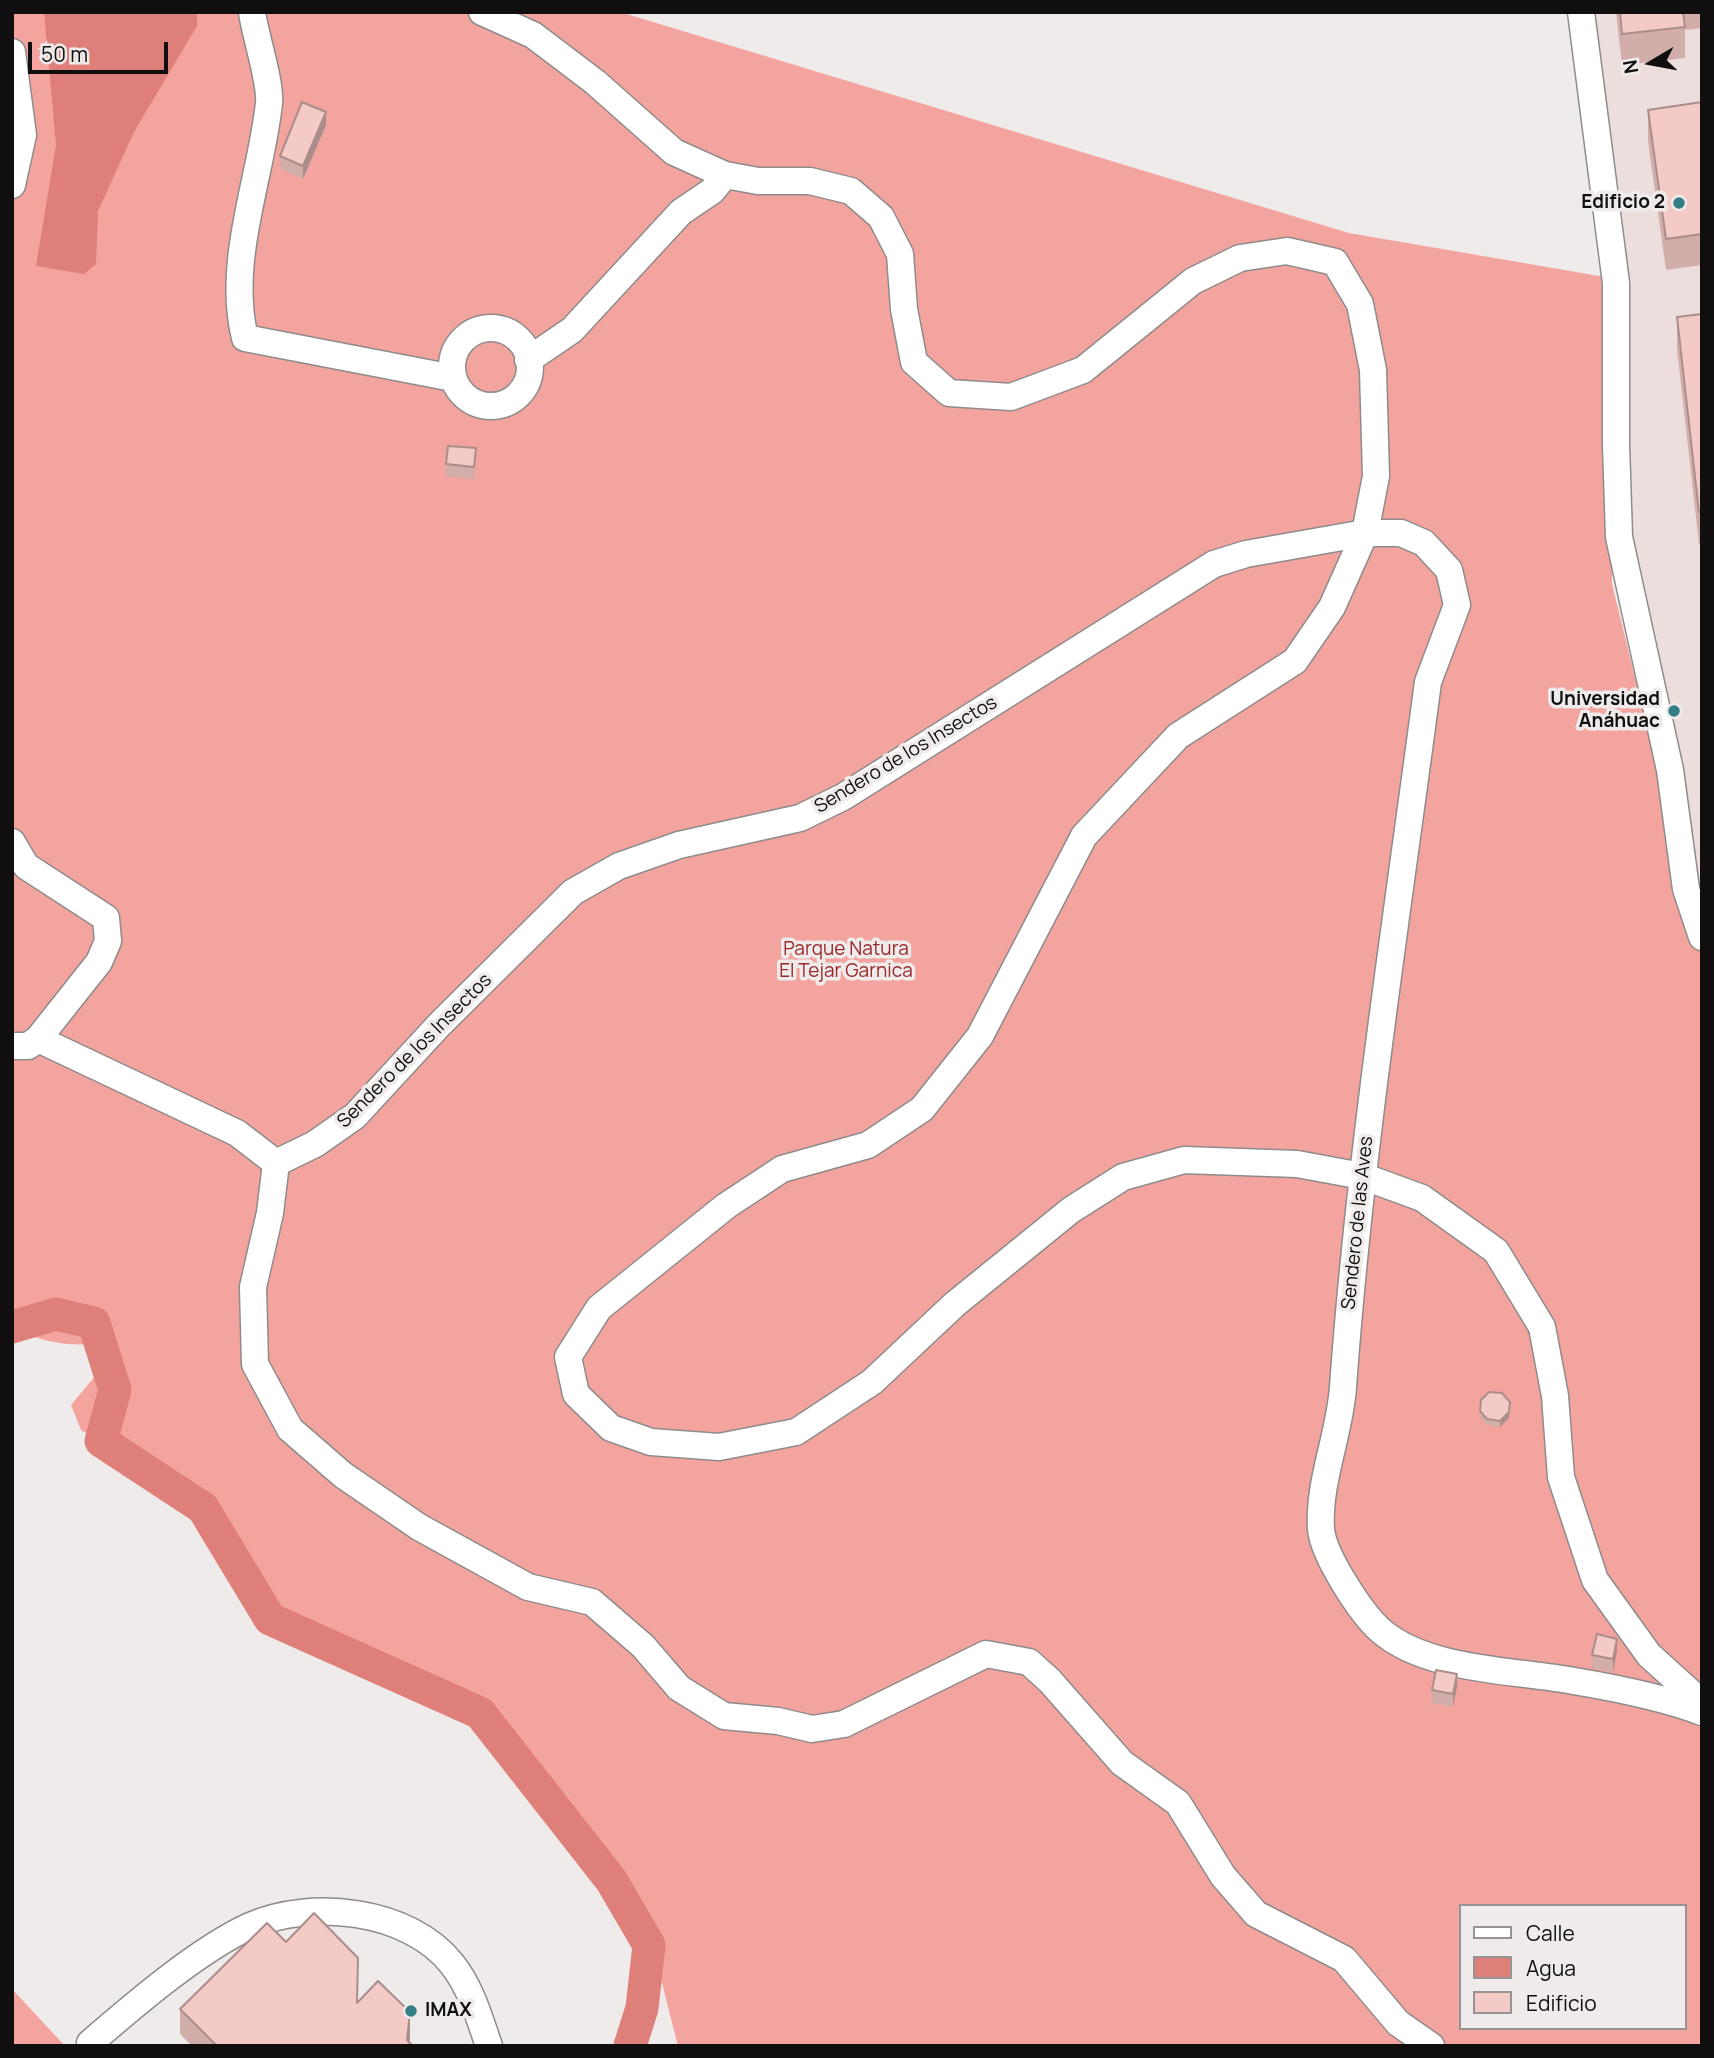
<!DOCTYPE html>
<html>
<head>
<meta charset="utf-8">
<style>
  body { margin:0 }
  #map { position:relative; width:1714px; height:2058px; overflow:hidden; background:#efebea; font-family:Manrope,sans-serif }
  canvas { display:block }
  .frame { position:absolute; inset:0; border:14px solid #100e0e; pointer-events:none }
  .legend { position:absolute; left:1459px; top:1904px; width:228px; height:126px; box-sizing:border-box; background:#efebea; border:2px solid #969392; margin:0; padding:9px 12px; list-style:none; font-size:21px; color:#100e0e }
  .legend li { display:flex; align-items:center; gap:14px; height:35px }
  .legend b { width:35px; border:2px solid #969392 }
  .north { position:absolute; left:1616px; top:28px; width:70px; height:70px; -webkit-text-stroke:5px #efebea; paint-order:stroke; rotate:260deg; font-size:19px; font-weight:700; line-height:28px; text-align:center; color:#100e0e }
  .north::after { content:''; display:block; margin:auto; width:24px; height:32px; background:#100e0e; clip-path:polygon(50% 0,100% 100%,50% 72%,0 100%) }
  .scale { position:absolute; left:28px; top:42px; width:140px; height:32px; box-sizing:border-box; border:4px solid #100e0e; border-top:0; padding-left:9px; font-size:21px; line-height:24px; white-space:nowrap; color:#100e0e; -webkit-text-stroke:5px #efebea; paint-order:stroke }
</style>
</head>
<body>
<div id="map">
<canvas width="1714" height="2058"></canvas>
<div class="frame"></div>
<ul class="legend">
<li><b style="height:9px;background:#fff"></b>Calle</li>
<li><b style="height:19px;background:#df7f7a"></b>Agua</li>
<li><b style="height:19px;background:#f4cac7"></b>Edificio</li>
</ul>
<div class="north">N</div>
<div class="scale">50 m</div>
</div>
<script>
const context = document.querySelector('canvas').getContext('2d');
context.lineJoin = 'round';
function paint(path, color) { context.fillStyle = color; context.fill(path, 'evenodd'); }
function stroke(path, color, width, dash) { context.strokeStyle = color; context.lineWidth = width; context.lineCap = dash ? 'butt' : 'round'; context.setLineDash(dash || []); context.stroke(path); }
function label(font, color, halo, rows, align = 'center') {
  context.font = font + ' Manrope,sans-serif'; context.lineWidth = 7; context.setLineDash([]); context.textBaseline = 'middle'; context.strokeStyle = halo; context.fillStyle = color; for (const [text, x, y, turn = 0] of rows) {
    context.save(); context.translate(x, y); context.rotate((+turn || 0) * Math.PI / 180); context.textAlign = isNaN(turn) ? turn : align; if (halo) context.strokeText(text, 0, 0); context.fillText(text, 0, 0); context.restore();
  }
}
const built = new Path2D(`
  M1572,12H1702V975L1608,489L1601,268Z`);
const forest = new Path2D(`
  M12,12H620L1349,233L1611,278L1612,584L1702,951V2046H678L649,1932L608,1871L556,1831L490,1717L436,1688L341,1669L307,1631L259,1615L220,1560L182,1483L134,1464L81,1430L71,1405L106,1363L104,1343C72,1347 39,1344 12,1324ZM1460,1906H1684V2028H1460Z
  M12,1989L65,2046H12Z`);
const water = new Path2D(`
  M44,12H197V26L134,132L98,211L96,264L84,274L36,266L56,145Z`);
const river = new Path2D(`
  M12,1327L56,1314L94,1323L115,1390L101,1441L203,1508L270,1619L480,1713L611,1880L649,1945L642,2008L630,2046`);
const minor = new Path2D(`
  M252,12C255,35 271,82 269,103C261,179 226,261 245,338L453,378
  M482,12L533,35L595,82L674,152L725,175L758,181H810L851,191L881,217L900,254L904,309L914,362L949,393L1011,397L1083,370L1193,281L1240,258L1287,251L1335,262L1360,304L1373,370L1376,476L1365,533L1332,607L1295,661L1178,736L1084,836L980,1036L922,1109L868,1145L782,1169L726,1206L599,1308L568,1357L576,1394L611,1428L651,1442L719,1447L796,1432L872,1382L955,1304L1071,1210L1123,1177L1184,1160L1297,1164L1362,1176L1422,1198L1496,1251L1542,1327L1555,1396L1561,1477L1595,1580L1649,1655L1702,1703
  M1581,12L1616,283V444L1619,537L1670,770L1686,889L1702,937
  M12,52L23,135L12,185
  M452 367a39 39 0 1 1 78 0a39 39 0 1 1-78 0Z
  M528,360L572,330L681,212L712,191L725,175
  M12,842L26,866L106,918L108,941L99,962L38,1039
  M12,1046H28L38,1039L237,1133L276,1163
  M276,1163L315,1144L355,1116L439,1025L573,892L619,866L679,845L800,818L843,797L1214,564L1246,554L1365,533H1401L1424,543L1449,570L1457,605L1428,682C1397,917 1360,1151 1343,1387C1340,1434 1318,1481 1321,1529C1323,1555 1361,1613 1380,1630C1426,1671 1515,1670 1574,1681C1616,1688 1662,1697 1702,1712
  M276,1163L270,1213L253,1287L255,1364L290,1429L343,1475L419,1527L528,1587L592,1602L643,1646L679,1688L724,1716L778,1721L812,1729L844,1724L986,1654L1029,1662L1050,1681L1122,1763L1178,1803L1223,1876L1256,1914L1344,1959L1398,2023L1431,2046
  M90,2043C134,2005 198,1950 250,1926C310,1899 409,1909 452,1964C471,1988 479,2017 489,2046`);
const wall = new Path2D(`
  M1616,12H1702V28L1685,30V58L1622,65Z
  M1702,102V265L1666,270L1648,141V110Z
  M326,125L303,179L280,169V156Z
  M1702,314V544H1699L1677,349V317Z
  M476,461L474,479L446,477V464Z
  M1481,1400L1509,1418L1500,1427L1487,1425L1480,1418Z
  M1617,1651L1613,1672L1592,1668V1655Z
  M1457,1687L1453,1707L1432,1703V1690Z
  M286,1942L358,2003L410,2037L409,2042L413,2046H192L180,2034V2009Z`);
const shadedWall = new Path2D(`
  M326,112V125L303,179V166Z
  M1510,1402L1509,1418L1500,1427V1421Z
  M1617,1639V1651L1613,1672V1659Z
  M1457,1674V1687L1453,1707V1694Z
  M410,2012V2037L409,2046H407Z`);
const building = new Path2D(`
  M1620,12H1683L1685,27L1622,34Z
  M302,102L326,112L303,166L280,156Z
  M1702,102V234L1666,239L1648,110Z
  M1702,314V512H1699L1677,317Z
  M448,446L476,448L474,467L446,464Z
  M1489,1392L1502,1393L1510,1402L1509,1412L1500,1421L1487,1419L1480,1411L1481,1400Z
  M1597,1634L1617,1639L1613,1659L1592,1655Z
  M1436,1670L1457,1674L1453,1694L1432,1690Z
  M314,1913L358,1958L357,2003L378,1981L410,2012L407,2040L413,2046H217L180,2009L267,1923L286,1942Z`);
const markers = [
  [1679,203,7,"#367e85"],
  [1674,711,7,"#367e85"],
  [411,2011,7,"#367e85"]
];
const poiNames = [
  ["Edificio 2",1665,203],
  ["Universidad",1660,700],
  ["Anáhuac",1660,722],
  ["IMAX",425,2011,"left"]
];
const streetNames = [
  ["Sendero de los Insectos",906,755,-31],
  ["Sendero de los Insectos",415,1051,-45],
  ["Sendero de las Aves",1358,1223,-84]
];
const parkNames = [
  ["Parque Natura",846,950],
  ["El Tejar Garnica",846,972]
];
paint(built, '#ecdedd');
paint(forest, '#f4a49e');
paint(water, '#df7f7a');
stroke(river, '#df7f7a', 33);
stroke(minor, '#8f8b8b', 29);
stroke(minor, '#fff', 26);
paint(wall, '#d2aeab');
paint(shadedWall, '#ab8d8b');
paint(building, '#f4cac7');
stroke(building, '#ab8d8b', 2);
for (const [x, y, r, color] of markers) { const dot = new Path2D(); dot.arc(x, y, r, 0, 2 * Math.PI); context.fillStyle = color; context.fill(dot); stroke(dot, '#efebea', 2.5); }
label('bold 19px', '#100e0e', '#efebea', poiNames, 'right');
label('19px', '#100e0e', '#efebea', streetNames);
label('19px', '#9a282b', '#efebea', parkNames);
</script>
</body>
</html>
